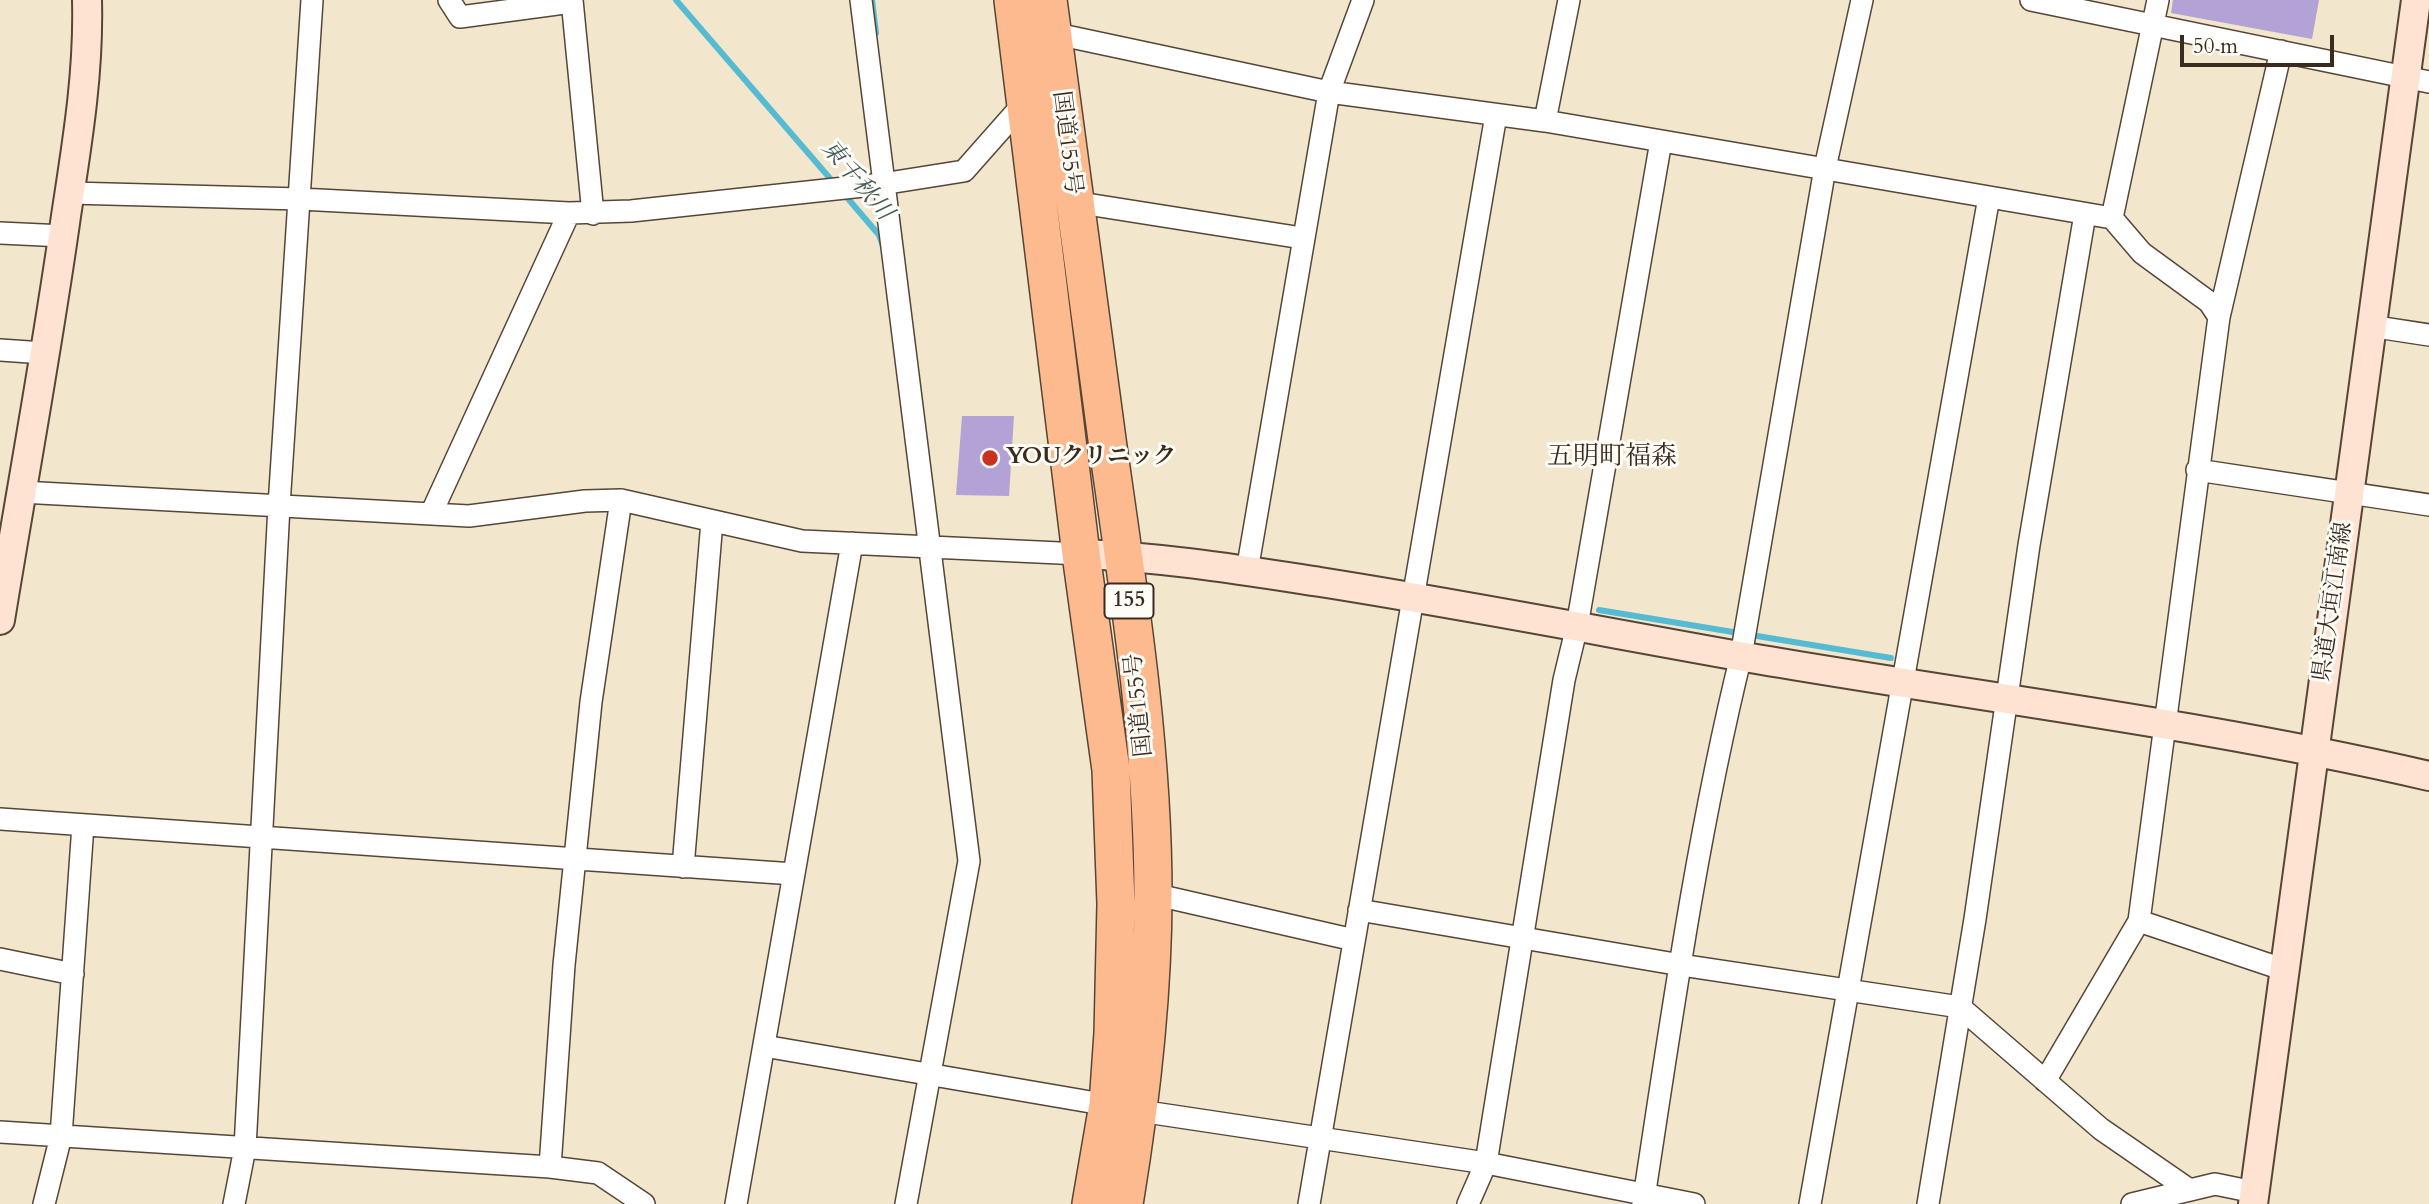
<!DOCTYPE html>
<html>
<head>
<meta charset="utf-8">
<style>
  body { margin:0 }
  #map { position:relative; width:2429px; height:1204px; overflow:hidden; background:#f2e6cc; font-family:Cardo,serif }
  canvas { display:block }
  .scale { position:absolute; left:2180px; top:35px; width:154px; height:32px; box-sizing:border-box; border:4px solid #3b2a1e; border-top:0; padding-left:9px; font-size:21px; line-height:24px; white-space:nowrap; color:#3b2a1e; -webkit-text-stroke:5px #fdfcf7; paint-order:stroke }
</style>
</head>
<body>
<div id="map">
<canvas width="2429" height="1204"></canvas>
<div class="scale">50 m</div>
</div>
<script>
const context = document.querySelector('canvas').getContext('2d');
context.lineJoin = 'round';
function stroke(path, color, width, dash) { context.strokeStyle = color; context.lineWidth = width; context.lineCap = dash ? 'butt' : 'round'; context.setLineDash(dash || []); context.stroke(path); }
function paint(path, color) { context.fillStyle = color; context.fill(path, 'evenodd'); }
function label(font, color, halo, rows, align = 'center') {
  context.font = font + ' Cardo,"Noto Serif JP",serif'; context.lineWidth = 6; context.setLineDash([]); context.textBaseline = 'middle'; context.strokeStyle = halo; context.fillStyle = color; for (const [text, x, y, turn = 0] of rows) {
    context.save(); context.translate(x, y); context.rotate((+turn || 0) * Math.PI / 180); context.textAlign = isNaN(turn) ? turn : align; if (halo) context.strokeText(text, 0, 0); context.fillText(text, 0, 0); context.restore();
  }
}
const stream = new Path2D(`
  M676,0L834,183
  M872,0L876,33
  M844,194L879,235L883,246
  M1599,610L1891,658`);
const building = new Path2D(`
  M2173,0H2319L2312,39L2171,13Z
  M962,416H1014L1009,496L956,495Z`);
const street = new Path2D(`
  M449,0L460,17L572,2
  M572,0L593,214
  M861,0L969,861L906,1204
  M2031,0L2429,82
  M1052,33L1329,92L1545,121L2112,218
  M1545,121L1569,0
  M70,193L300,199L569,213L631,211L882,184L964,171L1025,102
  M1074,202L1302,238
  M0,233L64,236
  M2219,317L2281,51
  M2370,326L2429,335
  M0,350L44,353
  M2197,470L2429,505
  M21,492L469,516L585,501L621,500L802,541L1081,554
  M431,514L569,213
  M1247,571L1329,92L1363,0
  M0,819L794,874
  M683,867L712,521
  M1153,894L1354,940
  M1359,910L1681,965L1960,1007L2101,1129L2188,1189
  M2139,921L2285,970
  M0,959L73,974
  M764,1046L1108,1105
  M2045,1081L2139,921L2219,317L2209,302L2142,253L2112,218L2158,0
  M1140,1111L1486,1163L1694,1204
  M0,1132L550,1167L598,1173L644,1204
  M550,1167L564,965L591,702L621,500
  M44,1204L61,1136L83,825
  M234,1204L245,1148L279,506L312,0
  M736,1204L852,543
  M1309,1204L1496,115
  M1468,1204L1486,1163L1564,680L1577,626L1661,141
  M1643,1204C1671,1022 1697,835 1741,656L1825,168L1862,0
  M1810,1204L1989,197
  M1928,1204L1975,919L2029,545L2085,214
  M2132,1204L2215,1184L2254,1192`);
const secondary = new Path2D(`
  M1081,554C1161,557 1241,570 1320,582C1460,604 1599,631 1739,656C1969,696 2201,723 2429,776
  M0,620C22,485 47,351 66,216C77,144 89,73 87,0
  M2253,1204L2416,0`);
const highway = new Path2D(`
  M1013,0L1081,554L1111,770L1116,904L1113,1033L1108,1105L1091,1204
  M1048,0C1067,149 1087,298 1108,447C1129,594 1153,746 1153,895C1153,999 1141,1101 1124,1204`);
const markers = [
  [990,458,9,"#c8321e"]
];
const shields = [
  [1129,601,49]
];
const shieldNames = [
  ["155",1129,601]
];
const streetNames = [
  ["国道155号",1066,143,83],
  ["県道大垣江南線",2334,602,-82],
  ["国道155号",1140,705,-96]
];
const poiNames = [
  ["YOUクリニック",1006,458]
];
const waterNames = [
  ["東千秋川",856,181,50]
];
const quarterNames = [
  ["五明町福森",1612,458]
];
stroke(stream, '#55bbd3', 6);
paint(building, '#b3a2d6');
stroke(street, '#564638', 24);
stroke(secondary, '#564638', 32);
stroke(highway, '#564638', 40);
stroke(street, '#fff', 21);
stroke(secondary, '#fee3d2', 28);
stroke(highway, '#fcba8e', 37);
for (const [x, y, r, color] of markers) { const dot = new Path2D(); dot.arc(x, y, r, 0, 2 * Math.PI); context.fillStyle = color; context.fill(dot); stroke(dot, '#fdfcf7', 2.5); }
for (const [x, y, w] of shields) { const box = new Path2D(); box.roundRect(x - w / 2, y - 17.5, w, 35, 5); context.fillStyle = '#fdfcf7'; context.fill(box); stroke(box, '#3b2a1e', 2); }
label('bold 21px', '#3b2a1e', null, shieldNames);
label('23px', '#3b2a1e', '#fdfcf7', streetNames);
label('bold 23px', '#3b2a1e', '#fdfcf7', poiNames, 'left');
label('italic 24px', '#445d5d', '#fdfcf7', waterNames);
label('26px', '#3b2a1e', '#fdfcf7', quarterNames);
</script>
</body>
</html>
